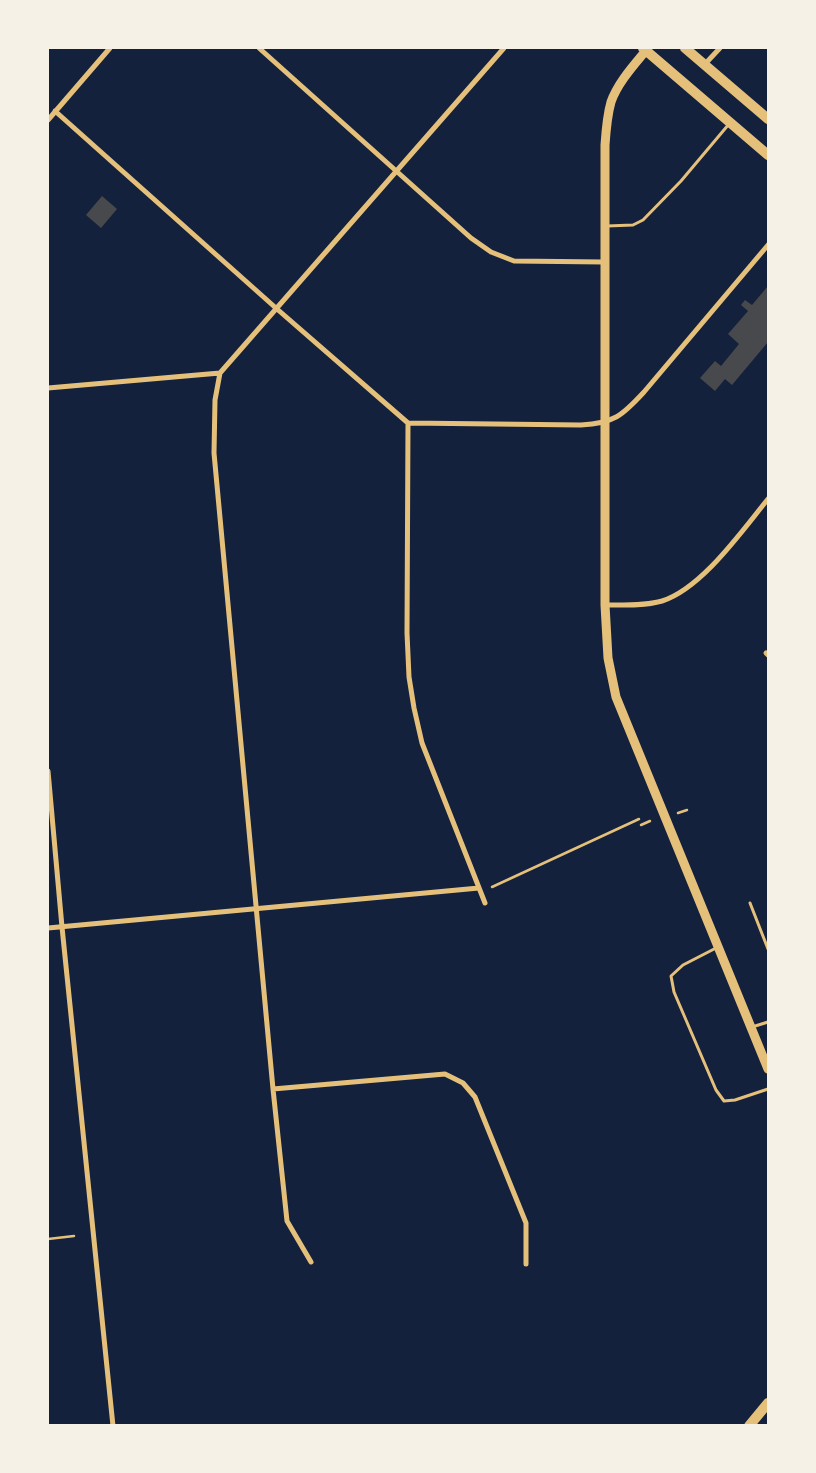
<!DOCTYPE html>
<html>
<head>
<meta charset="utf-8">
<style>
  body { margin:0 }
  #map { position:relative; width:816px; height:1473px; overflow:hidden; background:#14213d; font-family:"Roboto Condensed",sans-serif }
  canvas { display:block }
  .frame { position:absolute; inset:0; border:49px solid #f6f1e7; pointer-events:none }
</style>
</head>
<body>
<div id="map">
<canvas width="816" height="1473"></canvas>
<div class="frame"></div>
</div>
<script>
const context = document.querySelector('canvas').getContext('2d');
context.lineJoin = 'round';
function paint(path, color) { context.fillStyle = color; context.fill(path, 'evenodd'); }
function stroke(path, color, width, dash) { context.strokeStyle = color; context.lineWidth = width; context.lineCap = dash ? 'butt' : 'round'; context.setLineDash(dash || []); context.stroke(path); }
const building = new Path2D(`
  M102,196L117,209L101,228L86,215Z
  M768,286V342L732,385L725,379L715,391L700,378L715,361L721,366L739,344L728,334L748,311L741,305L745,300L752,305Z`);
const path = new Path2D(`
  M678,813L687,810
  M641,825L650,821
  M492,887L639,819
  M48,1239L74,1236`);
const service = new Path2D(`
  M607,226L633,225L643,220L681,181L729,124
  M750,903L768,949
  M718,947L683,965L671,976L674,992L716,1090L724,1101L735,1100L768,1089
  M752,1027L768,1022`);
const minor = new Path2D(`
  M259,48L471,238L491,252L514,261L604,262
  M705,64L720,48
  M55,111L277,309L408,423L581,425C614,423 622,416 644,392L768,245
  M48,120L110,48
  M220,373L215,400L214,453L273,1089L287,1221L311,1262
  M48,388L220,373L504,48
  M408,423L407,633L409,677L414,708L422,743L485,903
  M605,605C623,605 644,606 662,601C702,588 741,532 768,499
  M766,653L768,655
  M48,771L62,927L113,1426
  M48,928L479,888
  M273,1089L445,1074L463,1083L475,1097L526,1223V1264`);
const tertiary = new Path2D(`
  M648,48C635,64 618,82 611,102C607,116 606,130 605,145V605L608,658L616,697L768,1069`);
const secondary = new Path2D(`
  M749,1426L768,1403`);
const primary = new Path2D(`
  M643,48L768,155
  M685,48L768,119`);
paint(building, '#48494c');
stroke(path, '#e5c07b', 2.5);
stroke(service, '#e5c07b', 3);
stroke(minor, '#e5c07b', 5);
stroke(tertiary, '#e5c07b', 9);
stroke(secondary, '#e5c07b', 10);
stroke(primary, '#e5c07b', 10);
</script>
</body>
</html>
